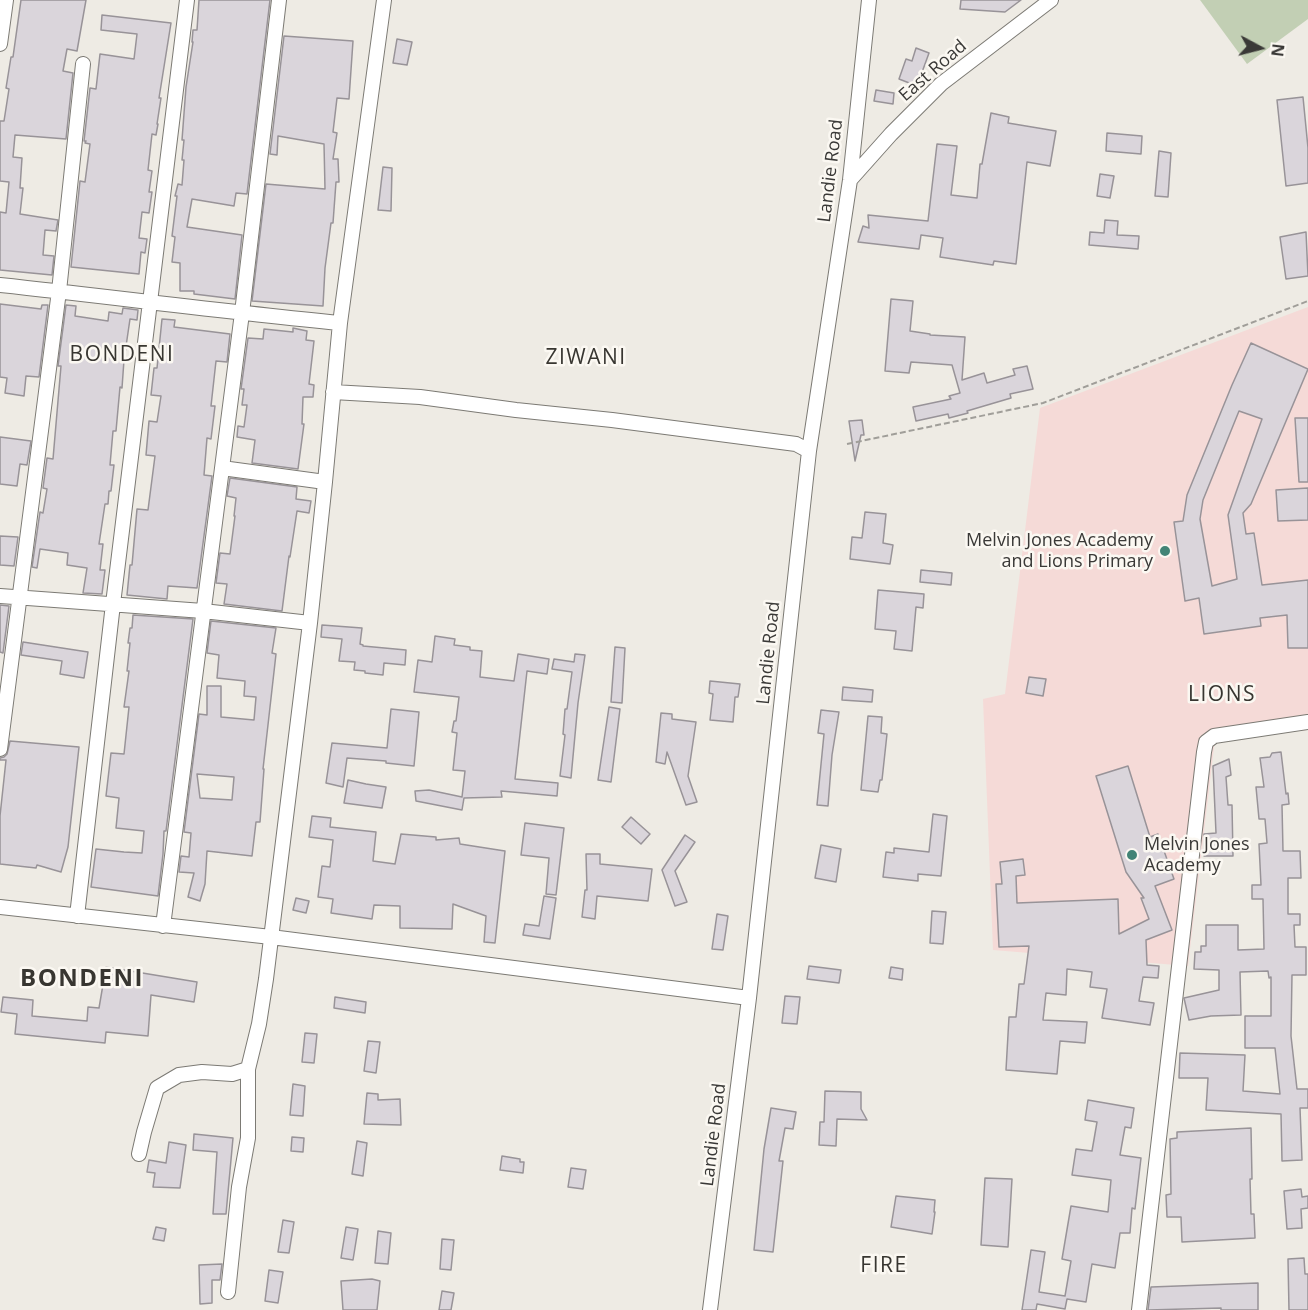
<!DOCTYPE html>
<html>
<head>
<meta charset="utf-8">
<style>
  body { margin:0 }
  #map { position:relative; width:1308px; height:1310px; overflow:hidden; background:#eeebe4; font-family:"Open Sans",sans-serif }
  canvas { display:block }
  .north { position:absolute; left:1230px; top:18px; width:60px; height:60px; -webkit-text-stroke:4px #fbf8f2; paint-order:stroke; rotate:97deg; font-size:16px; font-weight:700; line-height:24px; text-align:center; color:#3a3937 }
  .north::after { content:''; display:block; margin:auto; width:21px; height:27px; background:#3a3937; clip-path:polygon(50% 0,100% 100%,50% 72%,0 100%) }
</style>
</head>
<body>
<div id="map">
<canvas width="1308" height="1310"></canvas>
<div class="north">N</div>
</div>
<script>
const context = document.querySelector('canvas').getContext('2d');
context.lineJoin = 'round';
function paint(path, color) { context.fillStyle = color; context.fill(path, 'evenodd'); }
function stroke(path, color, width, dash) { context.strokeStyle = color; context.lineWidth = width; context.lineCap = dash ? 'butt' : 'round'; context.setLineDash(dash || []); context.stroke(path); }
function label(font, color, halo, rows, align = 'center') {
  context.font = font + ' "Open Sans",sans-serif'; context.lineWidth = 5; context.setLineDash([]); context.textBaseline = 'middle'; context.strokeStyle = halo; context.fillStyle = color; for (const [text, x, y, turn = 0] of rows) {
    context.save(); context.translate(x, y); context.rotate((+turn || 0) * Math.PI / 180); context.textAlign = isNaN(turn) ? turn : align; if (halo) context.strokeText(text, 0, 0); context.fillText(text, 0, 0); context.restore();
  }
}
const education = new Path2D(`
  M1308,307V730L1215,739L1188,966L993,950L983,699L1005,694L1040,408Z`);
const green = new Path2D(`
  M1200,0H1308V19L1247,64Z`);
const building = new Path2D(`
  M21,0H86L77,51L67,49L63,71L73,73L66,139L15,135L13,157L22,158L20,188H23L20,214L58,220L56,231L45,230L43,255L54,256L52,275L0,270V212L6,213L9,182L0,181V121H4L9,89L6,88L11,57H13Z
  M199,0H270L247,194L236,193L234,206L192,199L187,227L242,235L235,299L194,294V291H180V263L172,262L175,237L172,236L177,196H175L178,184L182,185L184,160H182L184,140H182L186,87L193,42H192L193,30H197Z
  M961,0H1021L1005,12L960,9Z
  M102,15L171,23L159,98H161L157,124H158L156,135L152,134L148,170L152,171L149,192H152L149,213L142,212L139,238L147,239L145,253L141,252L139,274L71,267L80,181L85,182L90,144L85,143L86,141H84L90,88L96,89L100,54L134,59L137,34L101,30Z
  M284,36L353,41L349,99L337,98L333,132L337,133L333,159H338L339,182H336L333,223H331L325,268L323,306L252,301L266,184L325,189L324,144L278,136L277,155L270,154Z
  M397,39L412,42L407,65L393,63Z
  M916,48L929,53L917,86L899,79L906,59L912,61Z
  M876,90L894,93L893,104L874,101Z
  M1303,97L1308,148V183L1286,186L1277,100Z
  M991,113L1009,117L1008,123L1056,131L1050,166L1027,162L1016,264L994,261L993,265L940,257L943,238L921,235L919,249L858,242L863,226L869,228L868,215L928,221L937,144L957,146L951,195L977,198L980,164H982Z
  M1107,133L1142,136L1141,154L1106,151Z
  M1159,151L1171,153L1168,197L1155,196Z
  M383,167L392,168L391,211L378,210Z
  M1100,174L1114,176L1110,198L1097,196Z
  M1105,220L1118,221L1117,235L1139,236L1138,249L1089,245L1090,232L1104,233Z
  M1306,232L1308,276L1286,279L1280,237Z
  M891,299L913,301L910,331L930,334V335L965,337L962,380L984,373L987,383L1015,375L1013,369L1027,366L1033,389L1010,394L1011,398L967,411L968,413L949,418L948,414L916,421L913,407L951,399L949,396L960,393L952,365L911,362L909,373L885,371Z
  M0,304L41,309L42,305H48L39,377L26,376L24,396L5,393L7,378L0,377Z
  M66,305L76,306L75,316L108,321L109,312L122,314L123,308L138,310L137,320L130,319L124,360L122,388L120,387L116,431H113L110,465H114L111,491H109L108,504H105L99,544H103L100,570H105L102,594L83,593L87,568L67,565L68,553L40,549L37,568L32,567L40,512L43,513L47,489L43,488L47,458L53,459L61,366H58Z
  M162,319L175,320L174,327L230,334L227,362L216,361L211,406H215L211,439L207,438L204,475L212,476L197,588L168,586L167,599L127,595L130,565H132L137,509L148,510L155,456L146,455L149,421L157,422L161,396L151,395L154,368H157Z
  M293,328L307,331L306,340L314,341L309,384L314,385L313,397H303L302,424H304L298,469L252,463L255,440L237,437L238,426L244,427L247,405H242L244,389H241L248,338L263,339L264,329L293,332Z
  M1251,343L1308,369L1251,504L1243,513L1246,534L1254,533L1262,585L1308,580V648H1288L1287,615L1260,618L1261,626L1204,634L1199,598L1185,601L1174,522L1183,521L1187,495L1232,385ZM1239,411L1262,419L1228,515L1237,579L1212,586L1200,519L1203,500Z
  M1295,418H1308V482H1299Z
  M862,420L864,435H861L855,461L849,421Z
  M0,437L31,441L27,465L20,464L17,486L0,484Z
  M230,478L297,487L296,499L311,501L309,513L297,511L290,557L289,556L282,611L224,604L227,584L216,583L220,553L230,554L235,516H234L236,498L227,496Z
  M1308,488V520L1278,521L1276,490Z
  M865,512L886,514L883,543L893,545L890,564L850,559L852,537L862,538Z
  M0,536L18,537L14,566L0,565Z
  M921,570L952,573L951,585L920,582Z
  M878,590L924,594L923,608L916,607L912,651L894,649L896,631L875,629Z
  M0,605L9,606L3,653L0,652Z
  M133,615L193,619L166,831H164L163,854L158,896L91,887L96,849L124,852L142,853L144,831L116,828L119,798L106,796L111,753L124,754L129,707H124L129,671H127L130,643H128L130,628H132Z
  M211,621L276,628L272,653L276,654L263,769H264L260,822H256L252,856L207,851L205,884L200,901L188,897L194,873L179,872L181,856L189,857L191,833L184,832L199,714L207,715V686H221V717L254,720L256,697L244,696L245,681L217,678L219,655L207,653ZM197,774L234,777L232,800L200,798Z
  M322,625L362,628L360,644L363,645V646L406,650L405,665L384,663L383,675L365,673V671L354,670L355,662L339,661L342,639L321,637Z
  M435,636L455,639L454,645L470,647V650L482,651L480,677L514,681L518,654L549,659L547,674L527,671L515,779L558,783L557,796L501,791L502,797L464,798L462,810L416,801L415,791L429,790L462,797L465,771L453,770L457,733L452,732L454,721H456L459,697L414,692L418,660L432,662Z
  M23,642L88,652L84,678L60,674L62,661L21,655Z
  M615,647L625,648L622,703L611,702Z
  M575,654L585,655L578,703L571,778L560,776L565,735L563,734L565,709H567L572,672L552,669L554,659L574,662Z
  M1029,677L1046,679L1043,696L1026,693Z
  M710,681L740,684L738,697H735L733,722L710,720L713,694L709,693Z
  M843,687L873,690L872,702L842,700Z
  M609,707L620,709L611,782L598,780Z
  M391,709L419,712L414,766L386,763V761L347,758L343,787L326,783L332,743L387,748Z
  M821,710L839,712L832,755L828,806L817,805L824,734L818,733Z
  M661,713L672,714V719L696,722L688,776L697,802L686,805L667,752L665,764L656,762Z
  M868,716L882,717L881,733L887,734L882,780H880L878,792L861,790Z
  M10,741L79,747L68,847L61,872L37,865L36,868L0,864V816L6,760H0V758L4,757L7,754Z
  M1281,752L1286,794L1288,793L1289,804L1282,805L1283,851H1300L1301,878H1288V914H1300V925H1294L1295,947H1306V975H1292L1291,1036L1297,1089H1308V1108H1300L1302,1160L1282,1161L1281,1114L1206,1110L1208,1078H1179L1180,1053L1245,1055L1243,1091L1280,1094L1275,1048H1245V1016H1271V977L1269,978L1268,971L1240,972L1241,1015L1211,1016L1189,1020L1184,998L1219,990V970L1194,969L1195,952H1201V946H1206V925H1238V950L1264,949L1263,899H1252V885H1261L1259,844L1267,843L1265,819H1259L1256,787H1264L1260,758L1270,757L1272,753Z
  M1229,759L1231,775L1226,777L1228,805H1232L1233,856H1204V834L1216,833L1213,766Z
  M1128,766L1150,837L1158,834L1174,879L1155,886L1172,930L1146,940L1147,965L1159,966L1158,978L1143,977L1139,1001L1154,1003L1150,1025L1102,1018L1107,989L1090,987L1092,972L1067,969L1066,995L1046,993L1043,1020L1087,1022L1085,1043L1060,1041L1057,1074L1006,1070L1009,1017H1016L1019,984H1024L1029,946L999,947L996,884H1002L1000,862L1023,859L1025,875L1016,876L1017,903L1118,899L1119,934L1149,919L1141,898H1144L1126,872L1096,776Z
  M348,780L366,784L386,787L382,808L344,803Z
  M933,814L947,816L941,876L918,874V881L883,877L886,852L894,853V848L929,852Z
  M312,816L331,818L330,827L376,832L373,861L395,864L401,834L436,837V840L459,838L460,844L505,851L495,943L484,942L486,916L453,904L452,929L400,928V906L374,905L372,919L331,913L333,899L318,897L322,866L330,867L333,840L309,837Z
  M631,817L650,834L641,844L622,827Z
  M525,823L564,828L556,895L546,894L549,858L521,855Z
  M685,835L695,842L675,871L687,902L675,906L662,870Z
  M821,845L841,849L836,882L815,878Z
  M586,854H600V864L652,869L648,901L597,896L595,919L582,917L585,890H587Z
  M544,896L556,898L550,939L523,935L525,924L539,926Z
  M296,898L309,901L306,913L293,910Z
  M932,911L946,912L943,944L930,943Z
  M717,914L728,916L723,950L712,949Z
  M809,966L841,970L839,983L807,979Z
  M106,967L197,982L194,1002L151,995L148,1036L106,1032L105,1043L15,1034L17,1014L1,1012L3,997L33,1000L32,1016L87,1021L88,1007L99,1008Z
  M891,967L903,969L902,980L889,978Z
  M785,996L800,997L797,1024L782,1023Z
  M335,997L366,1002L365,1013L334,1008Z
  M305,1033L317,1034L314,1063L302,1062Z
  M368,1041L380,1042L376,1073L364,1071Z
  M293,1084L305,1086L303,1116L290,1115Z
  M825,1091L861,1092V1109L867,1120L837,1119L836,1146L819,1145L820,1122H824Z
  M367,1093L378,1094V1100L400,1099L401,1125L364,1124Z
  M1088,1100L1134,1108L1131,1128L1125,1127L1120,1155L1141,1158L1135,1209L1132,1208L1130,1233H1120L1115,1268L1092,1264L1086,1302L1067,1299L1065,1309L1037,1304L1036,1310H1022L1031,1250L1045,1252L1039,1292L1065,1296L1071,1261L1062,1259L1071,1206L1108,1212L1111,1180L1072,1175L1076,1149L1092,1151L1097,1122L1085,1120Z
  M771,1108L796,1112L793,1129L785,1128L779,1161H783L773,1252L754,1250L764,1149Z
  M1251,1128L1252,1179H1250L1251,1214H1254L1255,1238L1182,1242L1181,1217H1167L1166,1195L1171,1194L1170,1139L1177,1138V1132Z
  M194,1134L233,1138L226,1214H213L217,1152L193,1150Z
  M292,1137L304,1138L303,1152L291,1151Z
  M357,1141L367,1143L363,1176L352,1174Z
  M169,1142L186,1145L180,1188L153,1187L155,1173L147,1172L149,1160L166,1163Z
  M502,1156L520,1159V1162H524L523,1173L500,1170Z
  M571,1168L586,1170L583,1189L568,1187Z
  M985,1178L1012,1179L1008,1247L981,1245Z
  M1301,1189L1302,1197L1308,1196V1208L1301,1209L1302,1228L1287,1229L1284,1191Z
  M896,1196L935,1200L934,1212H935L932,1234L891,1227Z
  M283,1220L294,1222L289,1253L278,1252Z
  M156,1227L166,1229L164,1241L153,1239Z
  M346,1227L358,1229L353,1260L341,1258Z
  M378,1231L391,1233L388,1264L375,1263Z
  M442,1239L454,1240L451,1270L440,1269Z
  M1304,1258L1305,1274H1308V1310H1289L1288,1259Z
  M222,1264L220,1280H212V1303L200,1304L199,1265Z
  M269,1270L283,1272L278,1303L265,1301Z
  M372,1279L380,1281L377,1310H343L341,1281Z
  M1258,1283V1310H1221V1308L1148,1310L1151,1287Z
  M442,1291L454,1293L451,1310H439Z`);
const path = new Path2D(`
  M847,444L1043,403L1308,301`);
const minor = new Path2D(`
  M0,44L6,0
  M850,180L891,134L941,84L1051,0
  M0,285C113,297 226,312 340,323
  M333,392L420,397L516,410L612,420L796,444L809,451
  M222,468L325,482
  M0,596L203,611L310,623
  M0,749L59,291L83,64
  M0,907L271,937L749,998
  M77,916L113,604L187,0
  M163,926L242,313L279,0
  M139,1154L144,1132L157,1088L179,1075L202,1072L232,1074L248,1069L259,1024L266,979L310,623L325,482L340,323L384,0
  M228,1292L239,1187L248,1138V1069
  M710,1310L749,998L809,451L850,180L869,0
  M1139,1310L1204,752L1206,742L1214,736L1308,722`);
const markers = [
  [1165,551,6,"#428476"],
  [1132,855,6,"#428476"]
];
const streetNames = [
  ["East Road",933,71,-41],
  ["Landie Road",831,171,-83],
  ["Landie Road",769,653,-84],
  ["Landie Road",714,1135,-83]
];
const poiNames = [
  ["Melvin Jones Academy",1153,541],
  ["and Lions Primary",1153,562],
  ["Melvin Jones",1144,845,"left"],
  ["Academy",1144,866,"left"]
];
const quarterNames = [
  ["BONDENI",122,355],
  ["ZIWANI",586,358],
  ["LIONS",1222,695],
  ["FIRE",884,1266]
];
const districtNames = [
  ["BONDENI",82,979]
];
paint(education, '#f5dad7');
paint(green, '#c2cfb4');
paint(building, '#dad5db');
stroke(building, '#989398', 1.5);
stroke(minor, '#7c7a74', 16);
stroke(path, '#a09e99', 2, [6, 3]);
stroke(minor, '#fff', 14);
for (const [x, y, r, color] of markers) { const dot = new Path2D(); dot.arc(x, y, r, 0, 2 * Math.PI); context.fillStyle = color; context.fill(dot); stroke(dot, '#fbf8f2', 2); }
label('18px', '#3a3937', '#fbf8f2', streetNames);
label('18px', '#3a3937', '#fbf8f2', poiNames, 'right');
context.letterSpacing = '1.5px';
label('21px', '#383631', '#fbf8f2', quarterNames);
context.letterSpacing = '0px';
context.letterSpacing = '1.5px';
label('bold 24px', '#383631', '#fbf8f2', districtNames);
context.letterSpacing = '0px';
</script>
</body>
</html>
